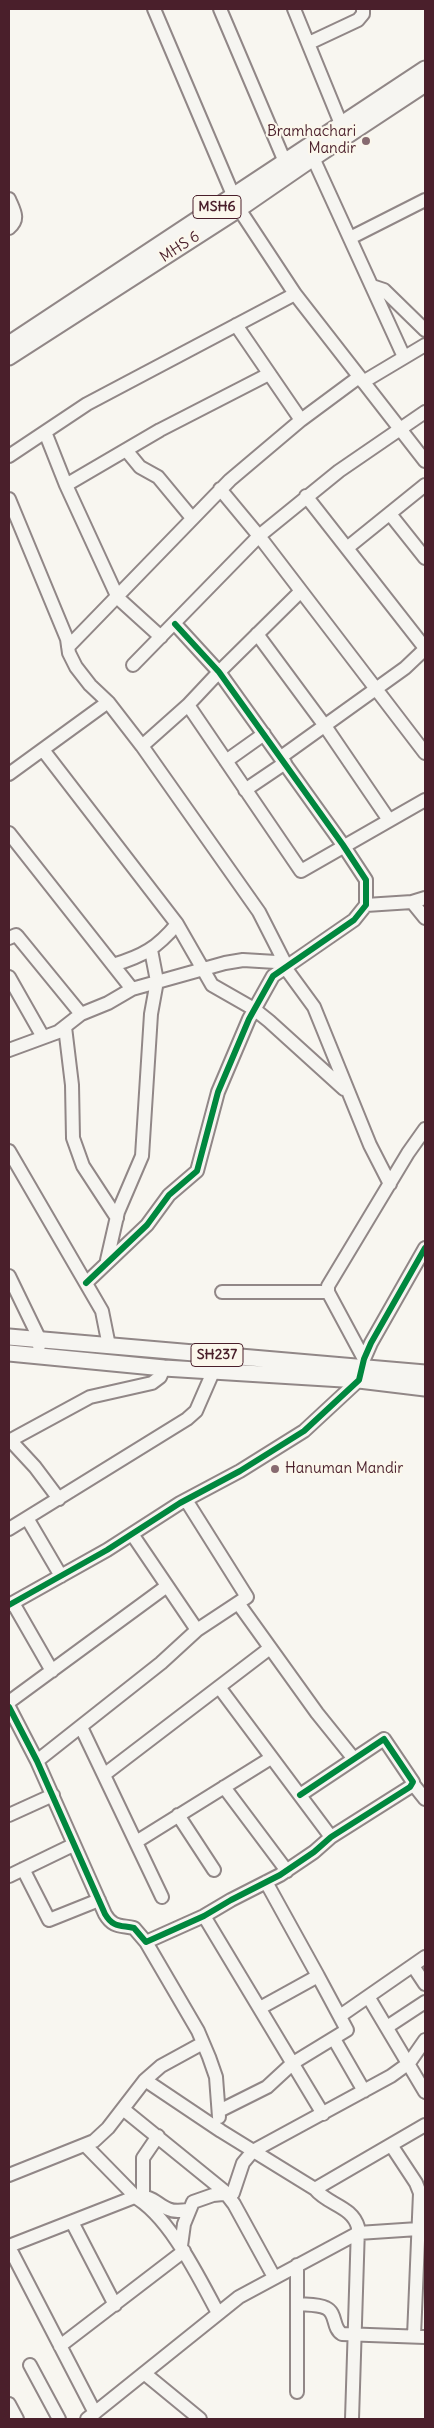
<!DOCTYPE html>
<html>
<head>
<meta charset="utf-8">
<style>
  body { margin:0 }
  #map { position:relative; width:434px; height:2428px; overflow:hidden; background:#f8f6f0; font-family:Delius,sans-serif }
  canvas { display:block }
  .frame { position:absolute; inset:0; border:10px solid #4a1f2b; pointer-events:none }
</style>
</head>
<body>
<div id="map">
<canvas width="434" height="2428"></canvas>
<div class="frame"></div>
</div>
<script>
const context = document.querySelector('canvas').getContext('2d');
context.lineJoin = 'round';
function stroke(path, color, width, dash) { context.strokeStyle = color; context.lineWidth = width; context.lineCap = dash ? 'butt' : 'round'; context.setLineDash(dash || []); context.stroke(path); }
function label(font, color, halo, rows, align = 'center') {
  context.font = font + ' Delius,sans-serif'; context.lineWidth = 4.5; context.setLineDash([]); context.textBaseline = 'middle'; context.strokeStyle = halo; context.fillStyle = color; for (const [text, x, y, turn = 0] of rows) {
    context.save(); context.translate(x, y); context.rotate((+turn || 0) * Math.PI / 180); context.textAlign = isNaN(turn) ? turn : align; if (halo) context.strokeText(text, 0, 0); context.fillText(text, 0, 0); context.restore();
  }
}
const minor = new Path2D(`
  M154,9L239,209L295,294L425,461
  M220,9L285,162
  M294,9L341,124
  M309,43L358,20L363,14V9
  M309,149L404,357
  M9,199C14,211 20,219 9,228
  M350,238L425,200
  M372,286L384,290L425,330
  M236,325L301,420
  M363,382L425,345
  M45,432L66,485L118,598L161,637
  M126,450L140,467L158,477L192,518
  M9,456L87,404L295,294
  M66,485L160,430L269,374
  M220,489L259,536L425,753
  M306,496L425,648
  M9,499L67,639L69,653L76,667L90,685L108,702L142,746L259,912L286,965
  M390,514L425,558
  M347,548L425,485
  M257,634L325,726L389,820
  M68,647L230,480L301,420L359,377
  M133,665L259,536L339,471L425,412
  M188,705L301,871L425,800
  M142,746L188,705L219,672L301,591
  M43,750L177,924L212,985L254,1009L269,1021L344,1089
  M281,757L405,668L425,649
  M226,761L264,734
  M9,774L108,702
  M245,790L285,763
  M9,833L132,989
  M412,902L425,918
  M366,905L412,902L425,898
  M9,938L16,935L18,937L81,1014
  M113,965C143,956 157,948 177,924
  M9,977L43,1037
  M65,1027L72,1085L73,1138L83,1166L117,1218
  M9,1050L58,1032L81,1014L108,1003L132,989L225,963L243,960L276,962L284,966L314,1007L370,1145L390,1184
  M9,1151L102,1311L109,1346
  M107,1260L118,1212L142,1156L151,1014L157,981L151,950
  M9,1276L40,1340L39,1346
  M86,1283L147,1225L169,1195L197,1171L218,1092L249,1019L273,976L354,920L366,905V880L343,845L219,672L175,624
  M222,1292H328
  M364,1359L328,1292V1286L408,1153L425,1129
  M10,1440L35,1467L59,1499
  M9,1441L90,1397L152,1383L160,1377L164,1368
  M27,1518L61,1576
  M9,1529L187,1419L196,1411L213,1372
  M132,1534L197,1630
  M13,1603L52,1671
  M238,1603L317,1713L354,1759
  M9,1605L107,1550L180,1503L240,1471L304,1431L359,1380L364,1359L371,1343L425,1248
  M219,1687L331,1837
  M9,1702L167,1586
  M9,1707L37,1761L105,1914C113,1928 121,1925 134,1928L146,1942L204,1916L231,1900L280,1875L314,1852L331,1837L410,1787L413,1782L384,1739L300,1795
  M81,1727L162,1897
  M37,1761L161,1663L197,1630L247,1597L186,1500
  M105,1774L270,1648
  M413,1784L425,1799
  M224,1787L287,1871
  M9,1815L53,1795
  M178,1815L214,1870
  M136,1842L271,1758
  M23,1869L49,1920L99,1900
  M9,1876L73,1845
  M204,1916L323,2114
  M146,1942L198,2031L209,2057L216,2077L219,2117
  M413,1966L425,1984
  M369,1998L425,2092
  M260,2008L318,1976L266,1882
  M340,2016L425,1957
  M387,2027L425,2002
  M334,2039L364,2091
  M145,2080L161,2066L203,2043
  M123,2109L224,2191L234,2204L274,2277
  M219,2111L267,2087L293,2063L347,2030L318,1976
  M391,2145L416,2183L420,2193L414,2336
  M9,2175L94,2141L108,2128L145,2080L221,2131L315,2189L425,2125
  M315,2189C328,2205 352,2206 358,2227L352,2419
  M133,2196C169,2215 199,2278 218,2313
  M143,2197V2158L158,2136
  M139,2199C149,2193 158,2205 168,2209C174,2212 181,2211 188,2210
  M72,2222L115,2305
  M9,2246L132,2198V2193L85,2145
  M181,2246L184,2224L193,2202L213,2195L233,2193L243,2163L253,2151L391,2076L409,2063L425,2040
  M9,2247L95,2413
  M297,2265V2392
  M297,2304C306,2305 318,2304 326,2308C337,2313 332,2328 342,2334L425,2337
  M60,2346L184,2251
  M30,2365L59,2419
  M144,2373L200,2419
  M9,2404L17,2419
  M87,2419L239,2297L358,2233L418,2229`);
const major = new Path2D(`
  M9,344L425,69
  M9,357L239,209L313,158L425,84
  M9,1337L425,1373
  M9,1353L164,1368L359,1380L425,1388`);
const cycleway = new Path2D(`
  M86,1283L147,1225L169,1195L197,1171L218,1092L249,1019L273,976L354,920L366,905V880L343,845L219,672L175,624
  M9,1605L107,1550L180,1503L240,1471L304,1431L359,1380L364,1359L371,1343L425,1248
  M9,1707L37,1761L105,1914C113,1928 121,1925 134,1928L146,1942L204,1916L231,1900L280,1875L314,1852L331,1837L410,1787L413,1782L384,1739L300,1795`);
const markers = [
  [366,141,5,"#876a70"],
  [275,1469,5,"#876a70"]
];
const shields = [
  [217,207,48],
  [217,1355,52]
];
const shieldNames = [
  ["MSH6",217,207],
  ["SH237",217,1355]
];
const poiNames = [
  ["Bramhachari",356,132],
  ["Mandir",356,149],
  ["Hanuman Mandir",285,1469,"left"]
];
const streetNames = [
  ["MHS 6",180,247,-33]
];
stroke(minor, '#918787', 16);
stroke(major, '#918787', 19);
stroke(minor, '#f6f5f1', 12);
stroke(major, '#f6f5f1', 15);
stroke(cycleway, '#00873e', 6);
for (const [x, y, r, color] of markers) { const dot = new Path2D(); dot.arc(x, y, r, 0, 2 * Math.PI); context.fillStyle = color; context.fill(dot); stroke(dot, '#fbf7ec', 2); }
for (const [x, y, w] of shields) { const box = new Path2D(); box.roundRect(x - w / 2, y - 11.5, w, 23, 4); context.fillStyle = '#fbf7ec'; context.fill(box); stroke(box, '#4a1f2b', 1); }
label('bold 14px', '#4a1f2b', null, shieldNames);
label('15px', '#4a1f2b', '#fbf7ec', poiNames, 'right');
label('15px', '#4a1f2b', '#fbf7ec', streetNames);
</script>
</body>
</html>
